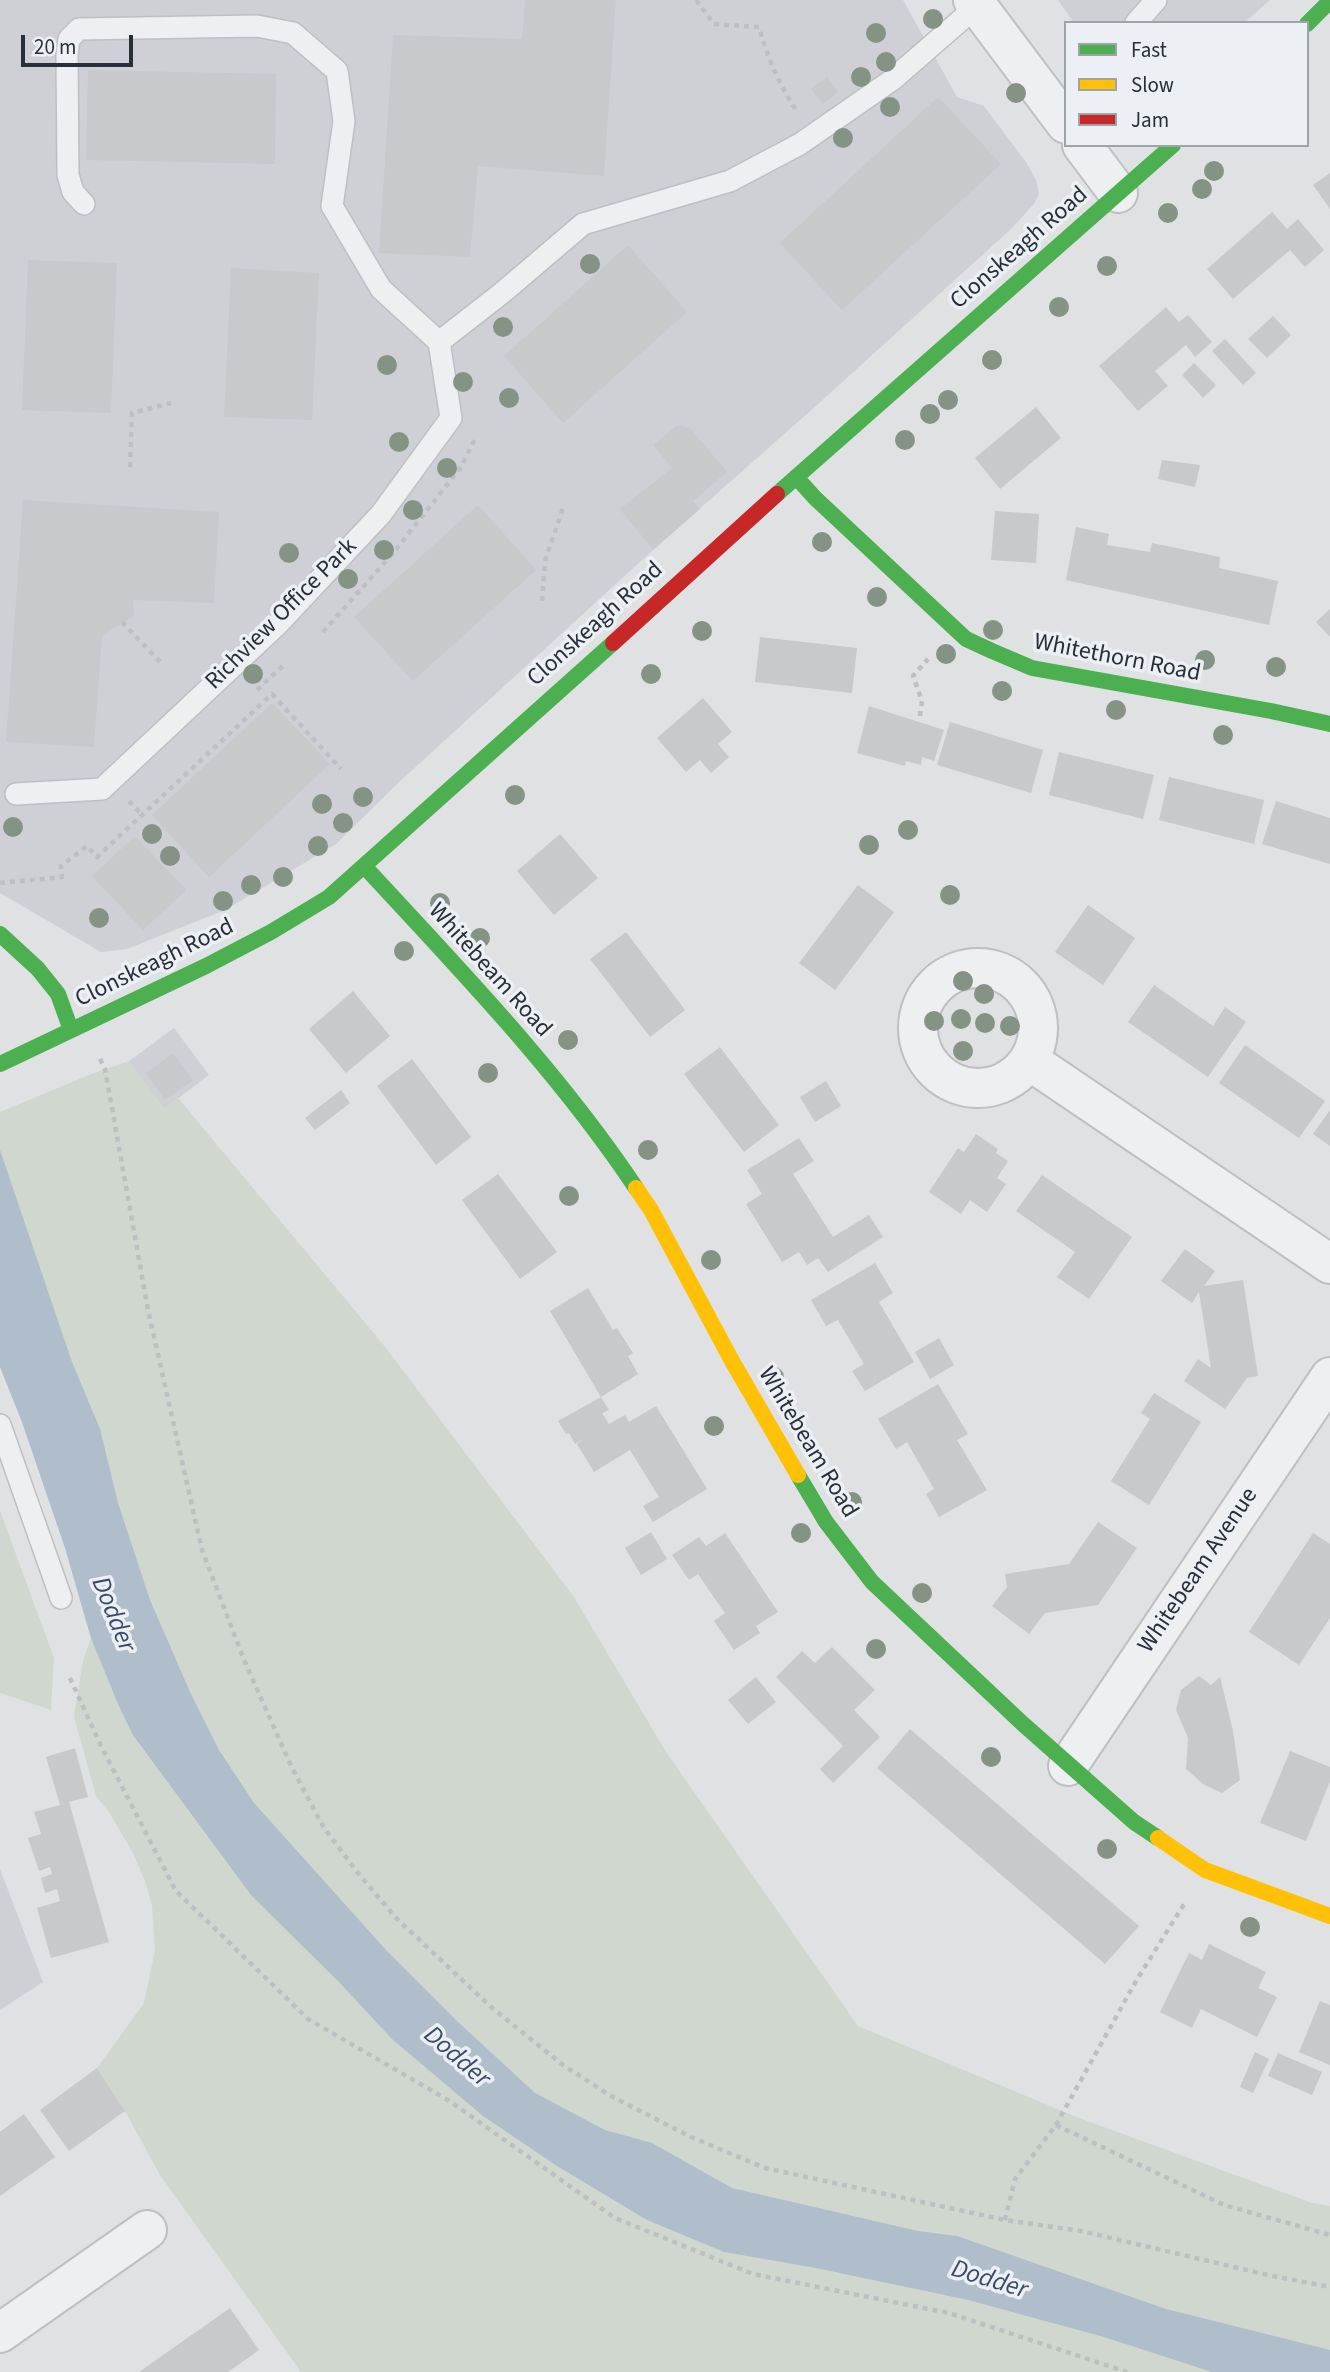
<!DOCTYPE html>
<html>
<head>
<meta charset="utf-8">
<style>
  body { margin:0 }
  #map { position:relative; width:1330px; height:2372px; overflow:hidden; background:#dfe1e3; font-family:"Source Sans 3",sans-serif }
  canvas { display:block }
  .legend { position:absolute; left:1064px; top:21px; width:245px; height:126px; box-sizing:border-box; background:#eceff3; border:2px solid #9ea2a9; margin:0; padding:9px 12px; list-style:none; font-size:21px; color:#282e3a }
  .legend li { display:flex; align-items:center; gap:14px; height:35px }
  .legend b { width:35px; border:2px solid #9ea2a9 }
  .scale { position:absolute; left:21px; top:35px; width:112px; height:32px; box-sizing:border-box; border:4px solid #282e3a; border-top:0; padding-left:9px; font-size:21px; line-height:24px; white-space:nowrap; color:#282e3a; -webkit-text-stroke:5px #eceff3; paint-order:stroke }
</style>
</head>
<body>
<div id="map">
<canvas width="1330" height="2372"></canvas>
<ul class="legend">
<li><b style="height:9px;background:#4caf50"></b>Fast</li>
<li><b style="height:9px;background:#ffc107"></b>Slow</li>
<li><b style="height:9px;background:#c62828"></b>Jam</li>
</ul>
<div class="scale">20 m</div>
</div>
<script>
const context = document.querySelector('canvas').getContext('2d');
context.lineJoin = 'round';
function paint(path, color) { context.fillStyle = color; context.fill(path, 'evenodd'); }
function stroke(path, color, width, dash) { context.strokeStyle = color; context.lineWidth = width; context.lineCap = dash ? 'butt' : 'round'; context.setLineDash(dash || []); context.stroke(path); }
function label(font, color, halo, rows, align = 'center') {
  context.font = font + ' "Source Sans 3",sans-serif'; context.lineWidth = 7; context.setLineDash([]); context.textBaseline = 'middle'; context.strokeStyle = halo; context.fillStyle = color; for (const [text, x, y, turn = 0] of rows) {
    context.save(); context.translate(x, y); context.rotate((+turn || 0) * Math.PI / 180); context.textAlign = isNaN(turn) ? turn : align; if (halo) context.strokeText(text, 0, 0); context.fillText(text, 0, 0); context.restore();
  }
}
const built = new Path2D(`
  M0,0H903L957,97L984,106L1026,162L1036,180L1039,194L1034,204L1011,229L817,405L653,550L397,784L336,844L225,910L127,949L101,952L0,893Z
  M1058,0H1270L1244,23H1074Z
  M174,1028L209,1075L164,1109L129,1061Z
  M0,1869L43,1982L0,2010Z`);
const green = new Path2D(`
  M129,1061L164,1108L178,1098L386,1348L574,1597L666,1752L858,2026L1079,2118L1312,2203L1330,2206V2372H301L160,2175L125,2111L97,2068L144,2003L155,1950L152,1905L145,1881L133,1853L109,1812L96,1796L74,1717L83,1661L91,1638L65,1548L22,1422L0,1367V1112L94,1073Z
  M0,1511L54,1658L51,1710L0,1693Z`);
const water = new Path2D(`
  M0,1150L72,1362L100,1429L118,1503L150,1600L190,1692L219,1750L254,1803L386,1950L458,2022L535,2093L605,2130L652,2143L732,2188L918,2231L957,2236L1166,2309L1330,2350V2372H1212L1104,2337L968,2300L816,2268L724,2252L647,2220L557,2166L483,2116L392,2039L339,1982L251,1895L133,1735L118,1704L91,1638L65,1548L22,1422L0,1367Z`);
const building = new Path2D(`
  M525,0H616L604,176L478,166L470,257L379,253L393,35L522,39Z
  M88,70L276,74L275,164L86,160Z
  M827,77L838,92L823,104L811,89Z
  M938,97L1001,164L842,310L780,243Z
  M1330,173V209L1313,185Z
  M1272,212L1287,229L1298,219L1324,250L1305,267L1290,250L1233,299L1207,269Z
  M628,245L687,312L563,423L504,356Z
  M28,260L117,263L111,413L22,410Z
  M231,268L319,273L312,420L224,417Z
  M1166,307L1179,322L1188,315L1212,342L1195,357L1186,345L1155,371L1168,386L1138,411L1099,366Z
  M1273,316L1291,335L1267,358L1248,339Z
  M1225,339L1256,373L1243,385L1212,351Z
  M1194,363L1216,385L1203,398L1182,375Z
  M1036,407L1061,438L1000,489L975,458Z
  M678,425L690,428L727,472L693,501L700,509L653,550L620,509L672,468L653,445Z
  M1162,460L1200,465L1195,487L1158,479Z
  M23,500L219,512L214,603L133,600L134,616L102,636L94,747L6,742Z
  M478,505L536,570L413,681L354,617Z
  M995,511L1039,514L1036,563L991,560Z
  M1076,527L1109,534L1107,545L1150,552L1152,543L1220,557L1219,568L1278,581L1269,625L1066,580Z
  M1330,609V637L1316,622Z
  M760,637L857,648L852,693L755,682Z
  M703,698L732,732L718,744L729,757L711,773L700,760L686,772L657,738Z
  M272,703L330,764L209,877L152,815Z
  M869,706L944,730L934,761L922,757L921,765L906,761L905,766L857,753Z
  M950,722L1043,750L1031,793L937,765Z
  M1059,752L1154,775L1143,819L1049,795Z
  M1169,777L1264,800L1254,844L1159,820Z
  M1276,801L1330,818V864L1262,844Z
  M560,834L598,878L554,915L517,871Z
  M135,836L186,890L143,930L92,876Z
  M858,885L894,912L835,990L799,963Z
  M1088,905L1135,938L1103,985L1055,952Z
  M626,932L685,1010L650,1037L590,959Z
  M1154,985L1213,1026L1225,1007L1246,1022L1208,1077L1128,1022Z
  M353,991L390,1036L346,1073L309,1029Z
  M1245,1045L1325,1101L1299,1138L1219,1083Z
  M720,1047L779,1125L744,1152L684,1074Z
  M173,1053L193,1080L165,1100L146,1073Z
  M412,1059L471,1137L436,1165L377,1086Z
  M826,1081L841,1106L815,1122L800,1097Z
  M341,1090L350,1103L315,1130L305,1118Z
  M1330,1110V1146L1313,1134Z
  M976,1134L998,1149L996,1153L1008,1161L997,1178L1006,1184L987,1212L970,1200L961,1214L929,1192L958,1148L964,1152Z
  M799,1138L814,1161L793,1174L833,1237L869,1215L883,1237L828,1272L818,1258L807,1265L799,1252L782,1262L746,1204L762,1194L747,1170Z
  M498,1174L557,1252L520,1279L462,1200Z
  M1042,1175L1132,1237L1089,1299L1057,1277L1075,1252L1016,1211Z
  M1185,1249L1215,1271L1204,1286L1243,1280L1258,1376L1247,1378L1225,1409L1184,1381L1198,1359L1211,1368L1199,1292L1192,1303L1161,1281Z
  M875,1263L893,1293L879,1302L914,1362L865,1391L852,1371L864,1364L838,1320L826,1326L811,1300Z
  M588,1288L613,1330L617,1328L633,1353L628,1356L638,1374L601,1397L550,1311Z
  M939,1338L954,1365L930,1379L915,1352Z
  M938,1384L968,1434L957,1440L987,1490L939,1517L926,1494L934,1489L907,1442L896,1449L878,1419Z
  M1154,1393L1201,1422L1149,1505L1111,1481L1150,1419L1141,1413Z
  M601,1397L609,1410L602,1413L609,1424L625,1415L629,1422L656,1406L707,1489L653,1522L643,1506L659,1497L630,1450L594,1472L577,1444L583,1439L575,1444L569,1433L566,1434L558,1421Z
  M1098,1522L1137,1548L1098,1605L1045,1613L1029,1634L992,1606L1007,1587L1005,1574L1069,1564Z
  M651,1532L667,1559L641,1575L625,1548Z
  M725,1533L778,1612L756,1626L760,1633L734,1650L714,1621L725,1613L715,1599L698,1574L689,1580L672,1555L699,1537L706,1546Z
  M1313,1533L1330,1544V1618L1299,1665L1249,1632Z
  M832,1647L875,1690L854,1710L880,1737L833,1783L820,1769L843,1746L776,1677L802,1651L815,1663Z
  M1199,1676L1211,1685L1220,1677L1233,1731L1240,1780L1222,1793L1203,1784L1186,1769L1188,1738L1176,1710L1181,1690Z
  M756,1677L776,1702L748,1724L728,1700Z
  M910,1729L1139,1926L1105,1964L877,1768Z
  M75,1748L88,1797L69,1802L109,1942L51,1958L37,1908L60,1901L57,1889L45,1893L41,1878L52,1874L50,1867L39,1871L28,1838L41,1834L34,1812L60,1805L46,1757Z
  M1290,1751L1330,1767V1781L1306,1841L1260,1823Z
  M1209,1944L1266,1972L1258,1988L1277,1997L1257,2037L1201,2009L1192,2028L1160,2012L1189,1953L1202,1960Z
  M1320,2001L1330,2005V2065L1299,2052Z
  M1255,2052L1269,2059L1253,2093L1240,2087Z
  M1278,2053L1322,2072L1312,2095L1268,2076Z
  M97,2068L125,2111L69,2151L40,2110Z
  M24,2114L55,2157L0,2196V2132Z
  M230,2308L259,2350L228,2372H139Z`);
const path = new Path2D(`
  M696,0L714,24L759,27C767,57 779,84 796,110
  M130,467L132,413L171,403
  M542,601L545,561L564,505
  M122,622L162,664
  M323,632L394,552L461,467L476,437
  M257,690L285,664
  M920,716L922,701L913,676L928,659
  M129,801L143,816
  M0,883L62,877L61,866L87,846L97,857L272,694L341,769
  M100,1059L105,1069L148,1310L202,1550L244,1660L292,1768L324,1828L358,1873L397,1919L491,2007L563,2065L611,2096L691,2137L765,2168L1005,2220L1081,2231L1268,2275L1330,2287
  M70,1678L101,1746L176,1891L308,2019L448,2100L615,2218L753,2274L949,2313L1127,2372
  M1056,2125L1224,2205L1330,2235
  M1005,2220L1015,2179L1056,2125L1136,1981L1186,1901`);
const lane = new Path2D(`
  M1136,23L1156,0
  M439,342L502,293L583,224L730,181L800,144L892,80L977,6
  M16,794L102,789L278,624L381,514L451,418L439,342L381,289L332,206L344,121L337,71L293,33L257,26L79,29L69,39L67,55L68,175L73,192L84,204
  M0,1425L61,1598`);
const street = new Path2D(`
  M973,0L1066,124
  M1082,145L1118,193
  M918 1028a60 60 0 1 1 120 0a60 60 0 1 1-120 0Z
  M1030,1061L1330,1264
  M1068,1766L1330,1377
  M0,2333L147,2230`);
const fast = new Path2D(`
  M1307,24L1330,1
  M796,477L815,498L966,639L992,651L1032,668L1271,711L1330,724
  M777,494L1173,145
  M365,867C460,970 558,1071 636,1188
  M0,934L38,969L58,994L71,1030
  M0,1064L206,966L271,932L329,897L613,643
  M798,1475L826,1522L872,1582L1023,1724L1134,1822L1158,1838`);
const slow = new Path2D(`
  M636,1188L651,1210L732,1361L798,1475
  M1158,1838L1205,1870L1330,1916`);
const jam = new Path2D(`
  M613,643L777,494`);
const trees = [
  [933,19],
  [876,33],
  [886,62],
  [861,77],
  [1016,93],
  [890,107],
  [843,138],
  [1214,171],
  [1202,189],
  [1168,213],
  [590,264],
  [1107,266],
  [1059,307],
  [503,327],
  [992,360],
  [387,365],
  [463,382],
  [509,398],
  [948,400],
  [930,414],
  [905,440],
  [399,442],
  [447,468],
  [413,510],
  [822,542],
  [384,550],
  [289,553],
  [348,579],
  [877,597],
  [993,630],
  [702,631],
  [946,654],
  [1205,660],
  [1276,667],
  [253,674],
  [651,674],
  [1002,691],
  [1116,710],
  [1223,735],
  [515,795],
  [363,797],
  [322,804],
  [343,823],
  [13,827],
  [908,830],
  [152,834],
  [869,845],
  [318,846],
  [170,856],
  [283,877],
  [251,885],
  [950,895],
  [223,901],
  [440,903],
  [99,918],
  [480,938],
  [404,951],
  [963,981],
  [984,994],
  [961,1019],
  [934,1021],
  [985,1023],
  [1010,1026],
  [568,1040],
  [963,1051],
  [488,1073],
  [648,1150],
  [569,1196],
  [711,1260],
  [774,1377],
  [714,1426],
  [852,1502],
  [801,1533],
  [922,1593],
  [876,1649],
  [991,1757],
  [1107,1849],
  [1250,1927]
];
const streetNames = [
  ["Clonskeagh Road",1020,249,-41],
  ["Richview Office Park",282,615,-45],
  ["Clonskeagh Road",596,625,-42],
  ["Whitethorn Road",1117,659,11],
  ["Clonskeagh Road",155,964,-26],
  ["Whitebeam Road",489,971,48],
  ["Whitebeam Road",807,1443,59],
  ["Whitebeam Avenue",1199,1571,-56]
];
const waterNames = [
  ["Dodder",112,1615,68],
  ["Dodder",456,2058,41],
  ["Dodder",989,2281,17]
];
paint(built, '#ced0d6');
paint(green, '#d0d7cf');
paint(water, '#b0bdcb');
paint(building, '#c7c9cb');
stroke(lane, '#bdbfc1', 24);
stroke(street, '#bdbfc1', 42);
stroke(path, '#bdbfc3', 4.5, [5, 5]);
stroke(lane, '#eeeff0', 21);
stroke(street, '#eeeff0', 38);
stroke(fast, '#4caf50', 16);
stroke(slow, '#ffc107', 16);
stroke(jam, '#c62828', 16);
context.fillStyle = '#859385';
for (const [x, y] of trees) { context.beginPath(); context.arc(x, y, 10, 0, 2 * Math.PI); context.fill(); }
label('24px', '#282e3a', '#eceff3', streetNames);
label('italic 26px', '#384c68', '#eceff3', waterNames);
</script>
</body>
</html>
